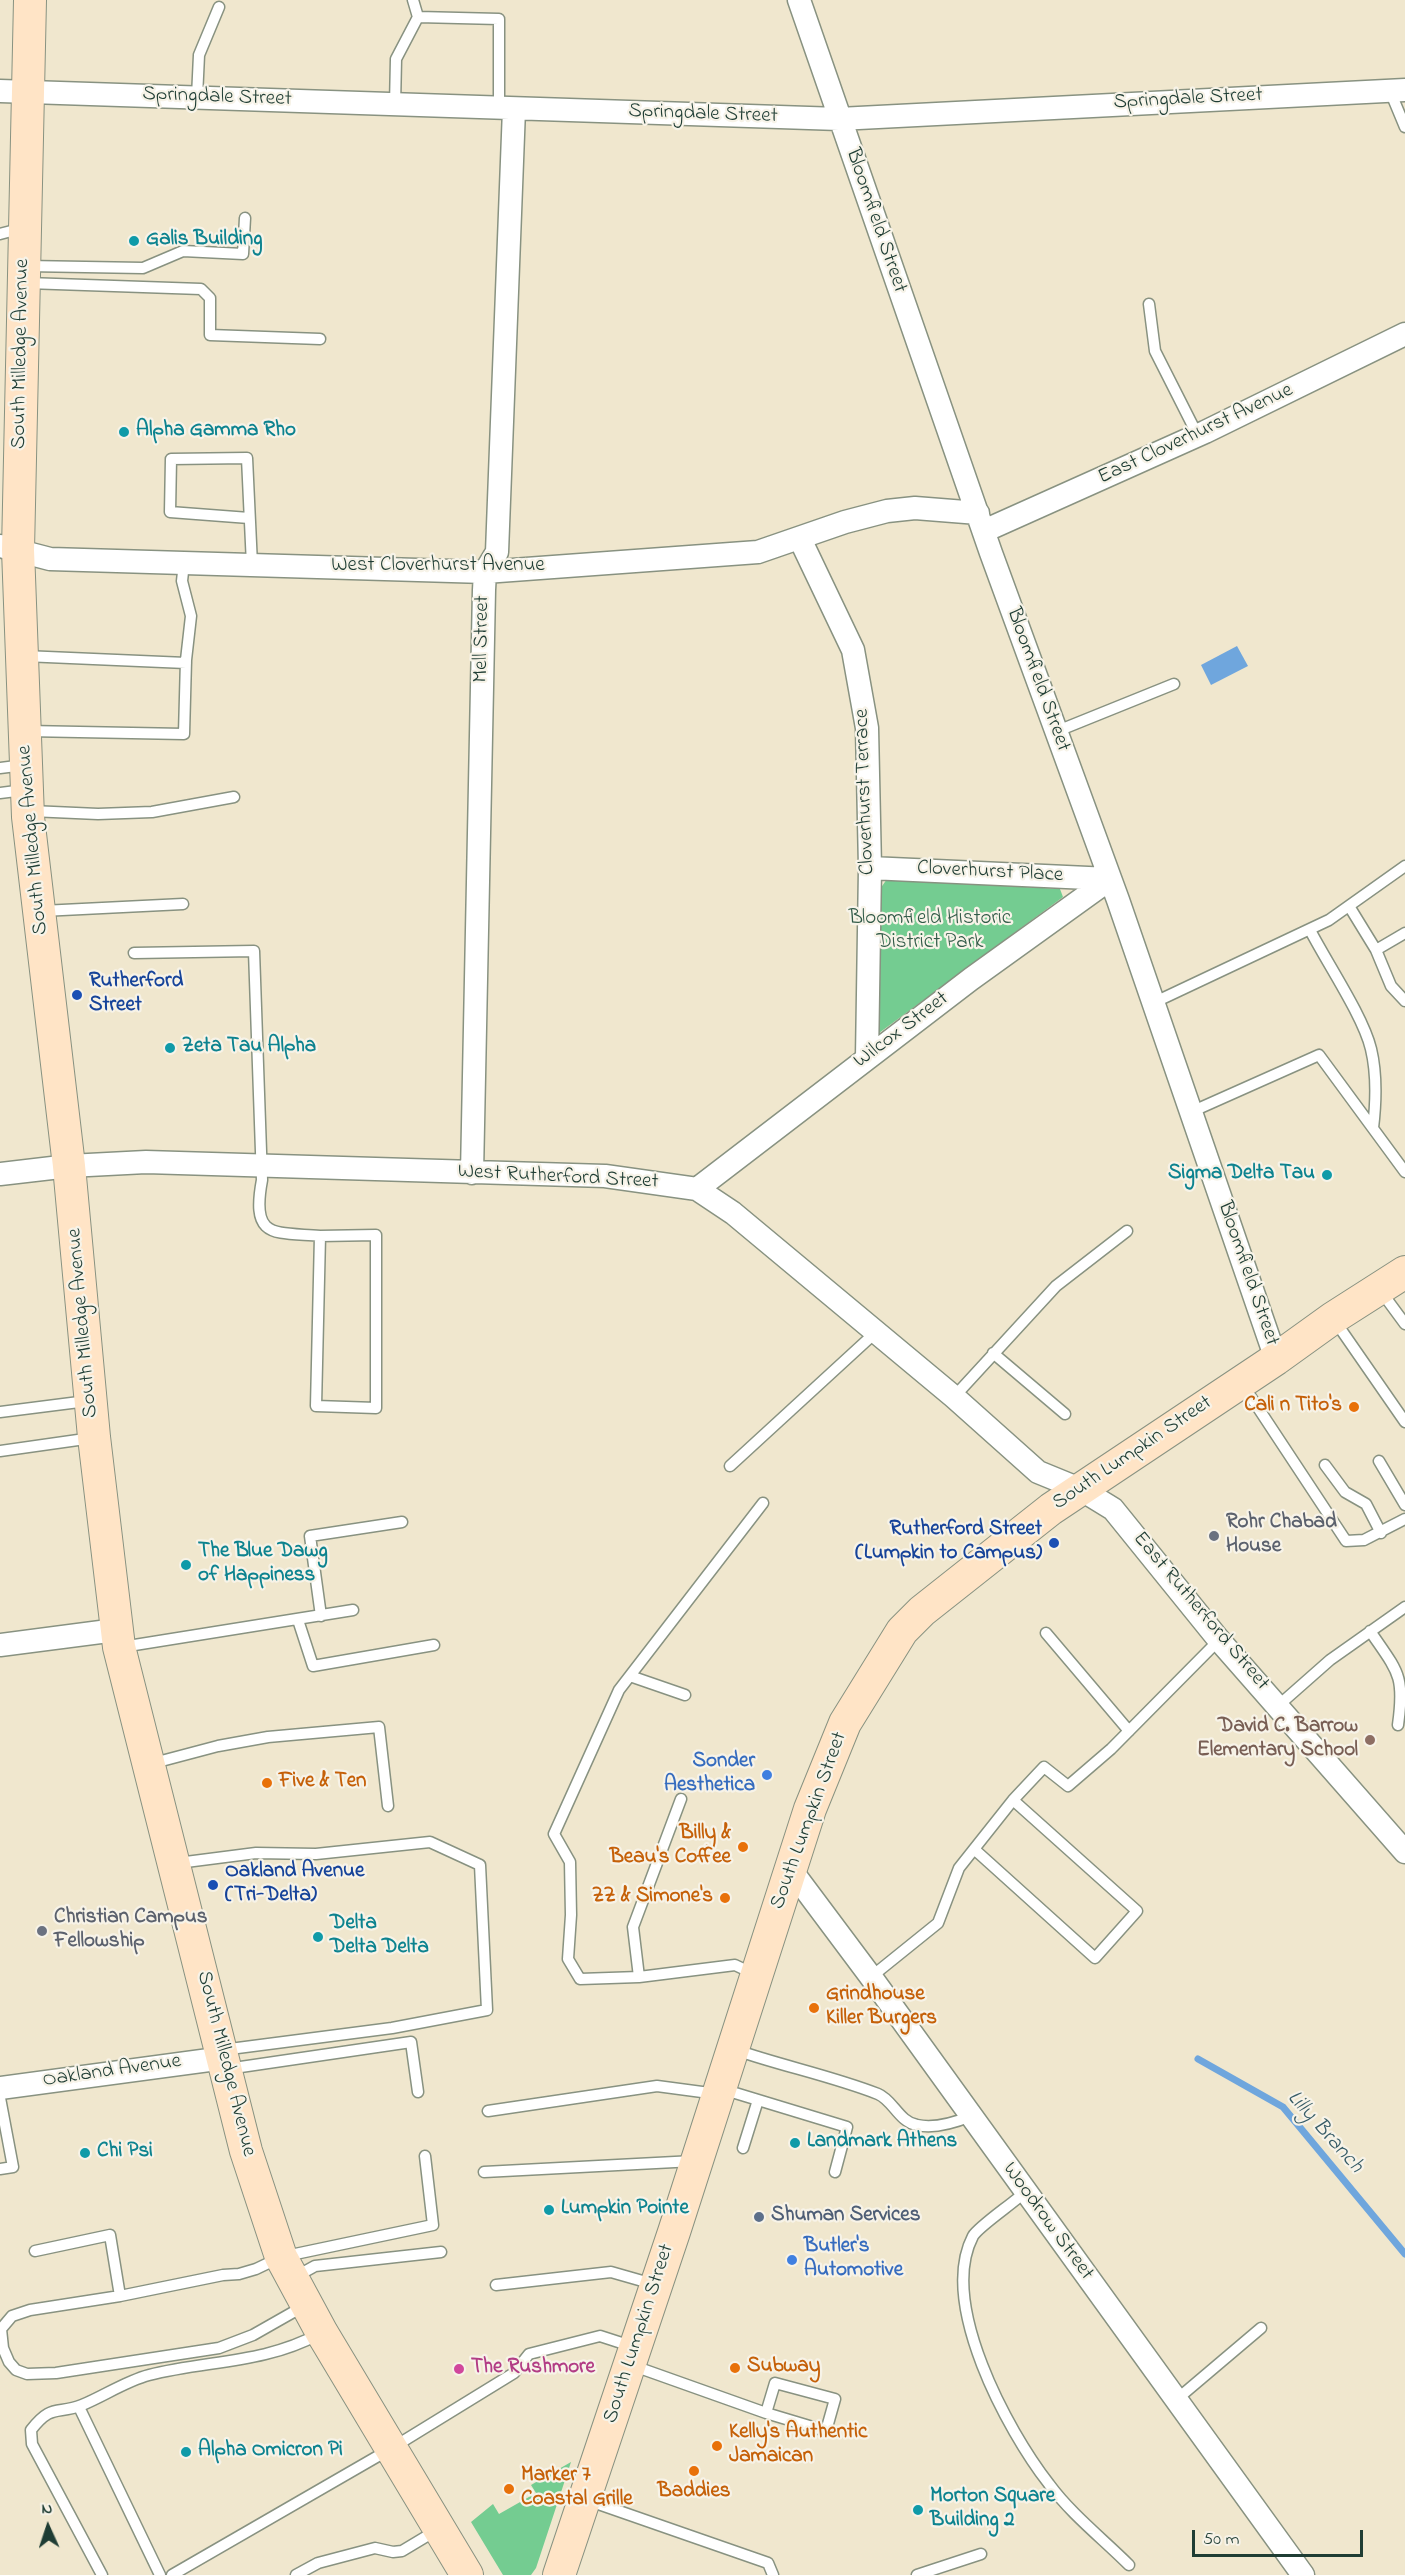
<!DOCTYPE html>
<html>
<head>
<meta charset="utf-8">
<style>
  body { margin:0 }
  #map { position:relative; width:1405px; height:2575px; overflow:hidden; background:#f0e7ce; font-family:"Indie Flower",sans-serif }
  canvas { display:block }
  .north { position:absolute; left:18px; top:2497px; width:60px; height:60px; -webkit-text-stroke:4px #f7f3e8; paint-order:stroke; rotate:357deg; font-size:16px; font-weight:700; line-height:24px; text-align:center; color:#1f3d34 }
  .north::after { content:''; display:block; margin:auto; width:21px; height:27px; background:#1f3d34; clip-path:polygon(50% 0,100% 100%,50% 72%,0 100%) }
  .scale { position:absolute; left:1192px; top:2530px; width:171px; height:27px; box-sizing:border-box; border:3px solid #1f3d34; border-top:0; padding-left:8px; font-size:18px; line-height:21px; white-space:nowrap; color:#1f3d34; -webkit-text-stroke:4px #f7f3e8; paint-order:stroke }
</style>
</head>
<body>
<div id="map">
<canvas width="1405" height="2575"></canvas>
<div class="north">N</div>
<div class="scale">50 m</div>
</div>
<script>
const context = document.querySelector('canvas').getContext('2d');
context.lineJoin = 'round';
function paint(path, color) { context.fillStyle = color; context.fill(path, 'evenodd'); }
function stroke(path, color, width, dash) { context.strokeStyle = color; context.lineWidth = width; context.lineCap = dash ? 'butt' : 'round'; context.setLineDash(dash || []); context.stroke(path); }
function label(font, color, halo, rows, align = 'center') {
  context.font = font + ' "Indie Flower",sans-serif'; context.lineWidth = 4.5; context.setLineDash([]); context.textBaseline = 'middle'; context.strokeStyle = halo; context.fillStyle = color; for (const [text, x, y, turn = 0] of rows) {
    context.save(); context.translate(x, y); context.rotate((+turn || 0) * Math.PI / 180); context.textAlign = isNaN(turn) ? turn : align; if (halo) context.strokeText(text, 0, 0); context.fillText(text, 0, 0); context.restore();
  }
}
const green = new Path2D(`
  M887,879L1060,889L1063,897L879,1033L880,889Z
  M571,2462L536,2568L531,2575H503L471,2522L493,2504L499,2514L536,2493L531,2485Z`);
const water = new Path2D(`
  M1237,646L1248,666L1211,685L1201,665Z`);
const stream = new Path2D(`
  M1198,2059L1283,2107L1405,2254`);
const lane = new Path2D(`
  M413,0L418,17
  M1390,91L1405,127
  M197,97L199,55L219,7
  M395,105L396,59L418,17L499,19V108
  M0,234L23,228
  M27,266L143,268L183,251L243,254L245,218
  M27,283L201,289L210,298V335L320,339
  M1149,304L1155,351L1198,436
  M249,518L170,512L171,459L247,458L252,565
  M24,656L186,663
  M27,731L184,734L186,660L191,616L182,581L184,563
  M1055,732L1174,684
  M0,768L24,765
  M0,793L24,790
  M31,811L98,814L152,812L234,797
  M1349,906L1376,950L1391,986L1405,1001
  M42,911L183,904
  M1310,930C1327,963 1363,1016 1371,1049C1377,1074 1376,1103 1373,1128
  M1376,950L1405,933
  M134,953L254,951L262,1180C251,1239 273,1232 320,1236L316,1406L376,1408V1235L320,1236
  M1153,1003L1329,920L1405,866
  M1191,1112L1319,1055L1405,1172
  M1380,1290L1405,1324
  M1335,1321L1405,1422
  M993,1353L1065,1414
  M1243,1385L1346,1541L1364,1540L1405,1519
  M954,1397L1056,1286L1127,1231
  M0,1412L87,1401
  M0,1451L92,1438
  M1379,1461L1405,1505
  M1325,1465L1345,1492L1366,1504L1381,1533
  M730,1466L876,1332
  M321,1616L310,1536L402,1522
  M298,1620L313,1666L434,1645
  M1370,1631C1398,1672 1405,1675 1398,1725
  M1046,1633L1129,1731
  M122,1647L353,1610
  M630,1676L685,1695
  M1279,1705L1330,1660L1405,1607
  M150,1764L218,1746L268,1737L379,1727L388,1806
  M974,1849L1095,1958L1137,1911L1013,1800
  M178,1863L256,1853L316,1854L430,1842L480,1865L487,2010L392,2028L222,2050
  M754,1974L735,1965L639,1977L580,1979L568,1959L571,1915L570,1862L554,1834L619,1690L763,1503
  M639,1977L633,1927L681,1799
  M871,1977L938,1923L959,1868L1013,1800L1044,1767L1068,1786L1111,1749L1219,1640
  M736,2050C782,2066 832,2076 878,2094C893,2100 899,2122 917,2125C935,2129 954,2123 971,2116
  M227,2069L411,2042L418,2092
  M722,2089L847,2127L835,2172
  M0,2098L13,2167L0,2169
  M488,2111L657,2086L717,2094
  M743,2148L758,2100
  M484,2172L694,2161
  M1025,2192C1015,2202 979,2226 973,2236C938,2303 1007,2430 1049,2484C1071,2514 1103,2539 1129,2565
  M35,2251L110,2235L120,2296
  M295,2277L315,2266L441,2252
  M496,2285L611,2272L653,2284
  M304,2306L253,2335L219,2348L56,2373L27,2374L16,2370L9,2362L3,2348L1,2329L12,2316L30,2310L120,2296L223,2275L239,2274L256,2269L281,2257L433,2225L425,2156
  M631,2365L766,2413L826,2431L835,2399L775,2383L766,2413
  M1176,2400L1261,2328
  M79,2407L160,2575
  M587,2500L768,2563L773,2575
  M102,2575L32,2444L31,2430C52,2403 57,2415 82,2405C104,2396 126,2381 149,2375C208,2360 263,2364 319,2334
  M172,2575L392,2448L514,2373L529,2354L600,2336L634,2347
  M296,2575L318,2563L375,2548L393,2552L402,2551L437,2530
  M917,2575L981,2554`);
const street = new Path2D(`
  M799,0L991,553L1118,900L1276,1359
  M0,91L839,119L1405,90
  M984,531L1205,432L1405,334
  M800,539L853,650L867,728L870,868L867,1057
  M0,546L50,559L485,572L758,552L845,522L887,511L915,508L978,513
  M870,868L1110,879
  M472,1173L484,590L485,572L497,552L514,109
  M0,1174L69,1166L146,1162L605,1176L697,1189L733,1213L954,1397L1038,1472L1082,1490L1113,1509L1219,1640L1405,1852
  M697,1189L971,979L1110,879
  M0,1645L116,1630
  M791,1870L871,1977L1303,2575
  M0,2088L224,2058`);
const secondary = new Path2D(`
  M30,0L18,550L28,817L69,1166L94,1437L119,1647L246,2151L281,2257L322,2333L467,2575
  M559,2575L674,2232L810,1809L845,1723L902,1631L922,1611L1051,1509L1276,1359L1333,1318L1405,1272`);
const markers = [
  [134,241,6,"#0f9aa8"],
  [124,432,6,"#0f9aa8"],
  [77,995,6,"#1a4fb4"],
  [170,1048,6,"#0f9aa8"],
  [1327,1175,6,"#0f9aa8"],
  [1354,1407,6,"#e8710a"],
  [1214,1536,6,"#6b7280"],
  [1054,1543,6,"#1a4fb4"],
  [186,1565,6,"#0f9aa8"],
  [1370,1740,6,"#8d6e63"],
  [767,1775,6,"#3f7fe0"],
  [267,1783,6,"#e8710a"],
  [743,1847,6,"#e8710a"],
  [213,1885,6,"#1a4fb4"],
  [725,1898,6,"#e8710a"],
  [42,1931,6,"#6b7280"],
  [318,1937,6,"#0f9aa8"],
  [814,2008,6,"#e8710a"],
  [795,2143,6,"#0f9aa8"],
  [85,2153,6,"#0f9aa8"],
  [549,2210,6,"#0f9aa8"],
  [759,2217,6,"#5c6f8a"],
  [792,2260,6,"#3f7fe0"],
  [735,2368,6,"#e8710a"],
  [459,2369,6,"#d1479c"],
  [717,2446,6,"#e8710a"],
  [186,2452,6,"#0f9aa8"],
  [694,2471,6,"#e8710a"],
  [509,2489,6,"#e8710a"],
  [918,2510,6,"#0f9aa8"]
];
const streetNames = [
  ["Springdale Street",217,98,2],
  ["Springdale Street",1188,100,-3],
  ["Springdale Street",703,115,2],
  ["Bloomfield Street",875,221,71],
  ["South Milledge Avenue",22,354,-89],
  ["East Cloverhurst Avenue",1196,435,-25],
  ["West Cloverhurst Avenue",438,567],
  ["Mell Street",483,639,-89],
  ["Bloomfield Street",1037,680,70],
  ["Cloverhurst Terrace",866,792,-92],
  ["South Milledge Avenue",34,840,-95],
  ["Cloverhurst Place",990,873,3],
  ["Wilcox Street",902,1031,-37],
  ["West Rutherford Street",558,1178,3],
  ["Bloomfield Street",1247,1274,71],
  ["South Milledge Avenue",84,1323,-95],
  ["South Lumpkin Street",1133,1454,-34],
  ["East Rutherford Street",1200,1612,50],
  ["South Lumpkin Street",810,1821,-70],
  ["South Milledge Avenue",225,2064,76],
  ["Oakland Avenue",112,2072,-8],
  ["Woodrow Street",1047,2222,54],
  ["South Lumpkin Street",640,2334,-72]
];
const cultureNames = [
  ["Galis Building",146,241],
  ["Alpha Gamma Rho",136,432],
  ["Zeta Tau Alpha",182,1048],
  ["Sigma Delta Tau",1315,1175,"right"],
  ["The Blue Dawg",198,1553],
  ["of Happiness",198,1577],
  ["Delta",330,1925],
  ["Delta Delta",330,1949],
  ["Landmark Athens",807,2143],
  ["Chi Psi",97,2153],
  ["Lumpkin Pointe",561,2210],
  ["Alpha Omicron Pi",198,2452],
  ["Morton Square",930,2498],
  ["Building 2",930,2522]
];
const parkNames = [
  ["Bloomfield Historic",930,920],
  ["District Park",930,944]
];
const transitNames = [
  ["Rutherford",89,983],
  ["Street",89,1007],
  ["Rutherford Street",1042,1531,"right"],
  ["(Lumpkin to Campus)",1042,1555,"right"],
  ["Oakland Avenue",225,1873],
  ["(Tri-Delta)",225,1897]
];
const foodNames = [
  ["Cali n Tito's",1342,1407,"right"],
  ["Five & Ten",279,1783],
  ["Billy &",731,1835,"right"],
  ["Beau's Coffee",731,1859,"right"],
  ["ZZ & Simone's",713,1898,"right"],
  ["Grindhouse",826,1996],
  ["Killer Burgers",826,2020],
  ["Subway",747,2368],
  ["Kelly's Authentic",729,2434],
  ["Jamaican",729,2458],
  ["Marker 7",521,2477],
  ["Coastal Grille",521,2501],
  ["Baddies",694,2493,"center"]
];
const worshipNames = [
  ["Rohr Chabad",1226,1524],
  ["House",1226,1548],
  ["Christian Campus",54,1919],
  ["Fellowship",54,1943]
];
const educationNames = [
  ["David C. Barrow",1358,1728],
  ["Elementary School",1358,1752]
];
const shopNames = [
  ["Sonder",755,1763],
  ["Aesthetica",755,1787],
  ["Butler's",804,2248,"left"],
  ["Automotive",804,2272,"left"]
];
const serviceNames = [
  ["Shuman Services",771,2217]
];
const hotelNames = [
  ["The Rushmore",471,2369]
];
const waterNames = [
  ["Lilly Branch",1324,2133,48]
];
paint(green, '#74cc91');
paint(water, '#6fa6dd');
stroke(stream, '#6fa6dd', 7);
stroke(lane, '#889281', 13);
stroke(street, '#889281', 25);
stroke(secondary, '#889281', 34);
stroke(lane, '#fff', 10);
stroke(street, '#fff', 22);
stroke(secondary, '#ffe4c6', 32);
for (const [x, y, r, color] of markers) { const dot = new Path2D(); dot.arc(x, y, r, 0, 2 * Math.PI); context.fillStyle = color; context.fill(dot); stroke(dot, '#f7f3e8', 2); }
label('21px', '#1f3d34', '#f7f3e8', streetNames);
label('bold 21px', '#0d838f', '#f7f3e8', cultureNames, 'left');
label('21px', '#305a47', '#f7f3e8', parkNames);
label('bold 21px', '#164399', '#f7f3e8', transitNames, 'left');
label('bold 21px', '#c56008', '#f7f3e8', foodNames, 'left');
label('bold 21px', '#5b616d', '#f7f3e8', worshipNames, 'left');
label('bold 21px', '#785e54', '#f7f3e8', educationNames, 'right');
label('bold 21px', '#366cbe', '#f7f3e8', shopNames, 'right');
label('bold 21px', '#4e5e75', '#f7f3e8', serviceNames, 'left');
label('bold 21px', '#b23c85', '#f7f3e8', hotelNames, 'left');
label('italic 22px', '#375c67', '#f7f3e8', waterNames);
</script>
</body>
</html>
